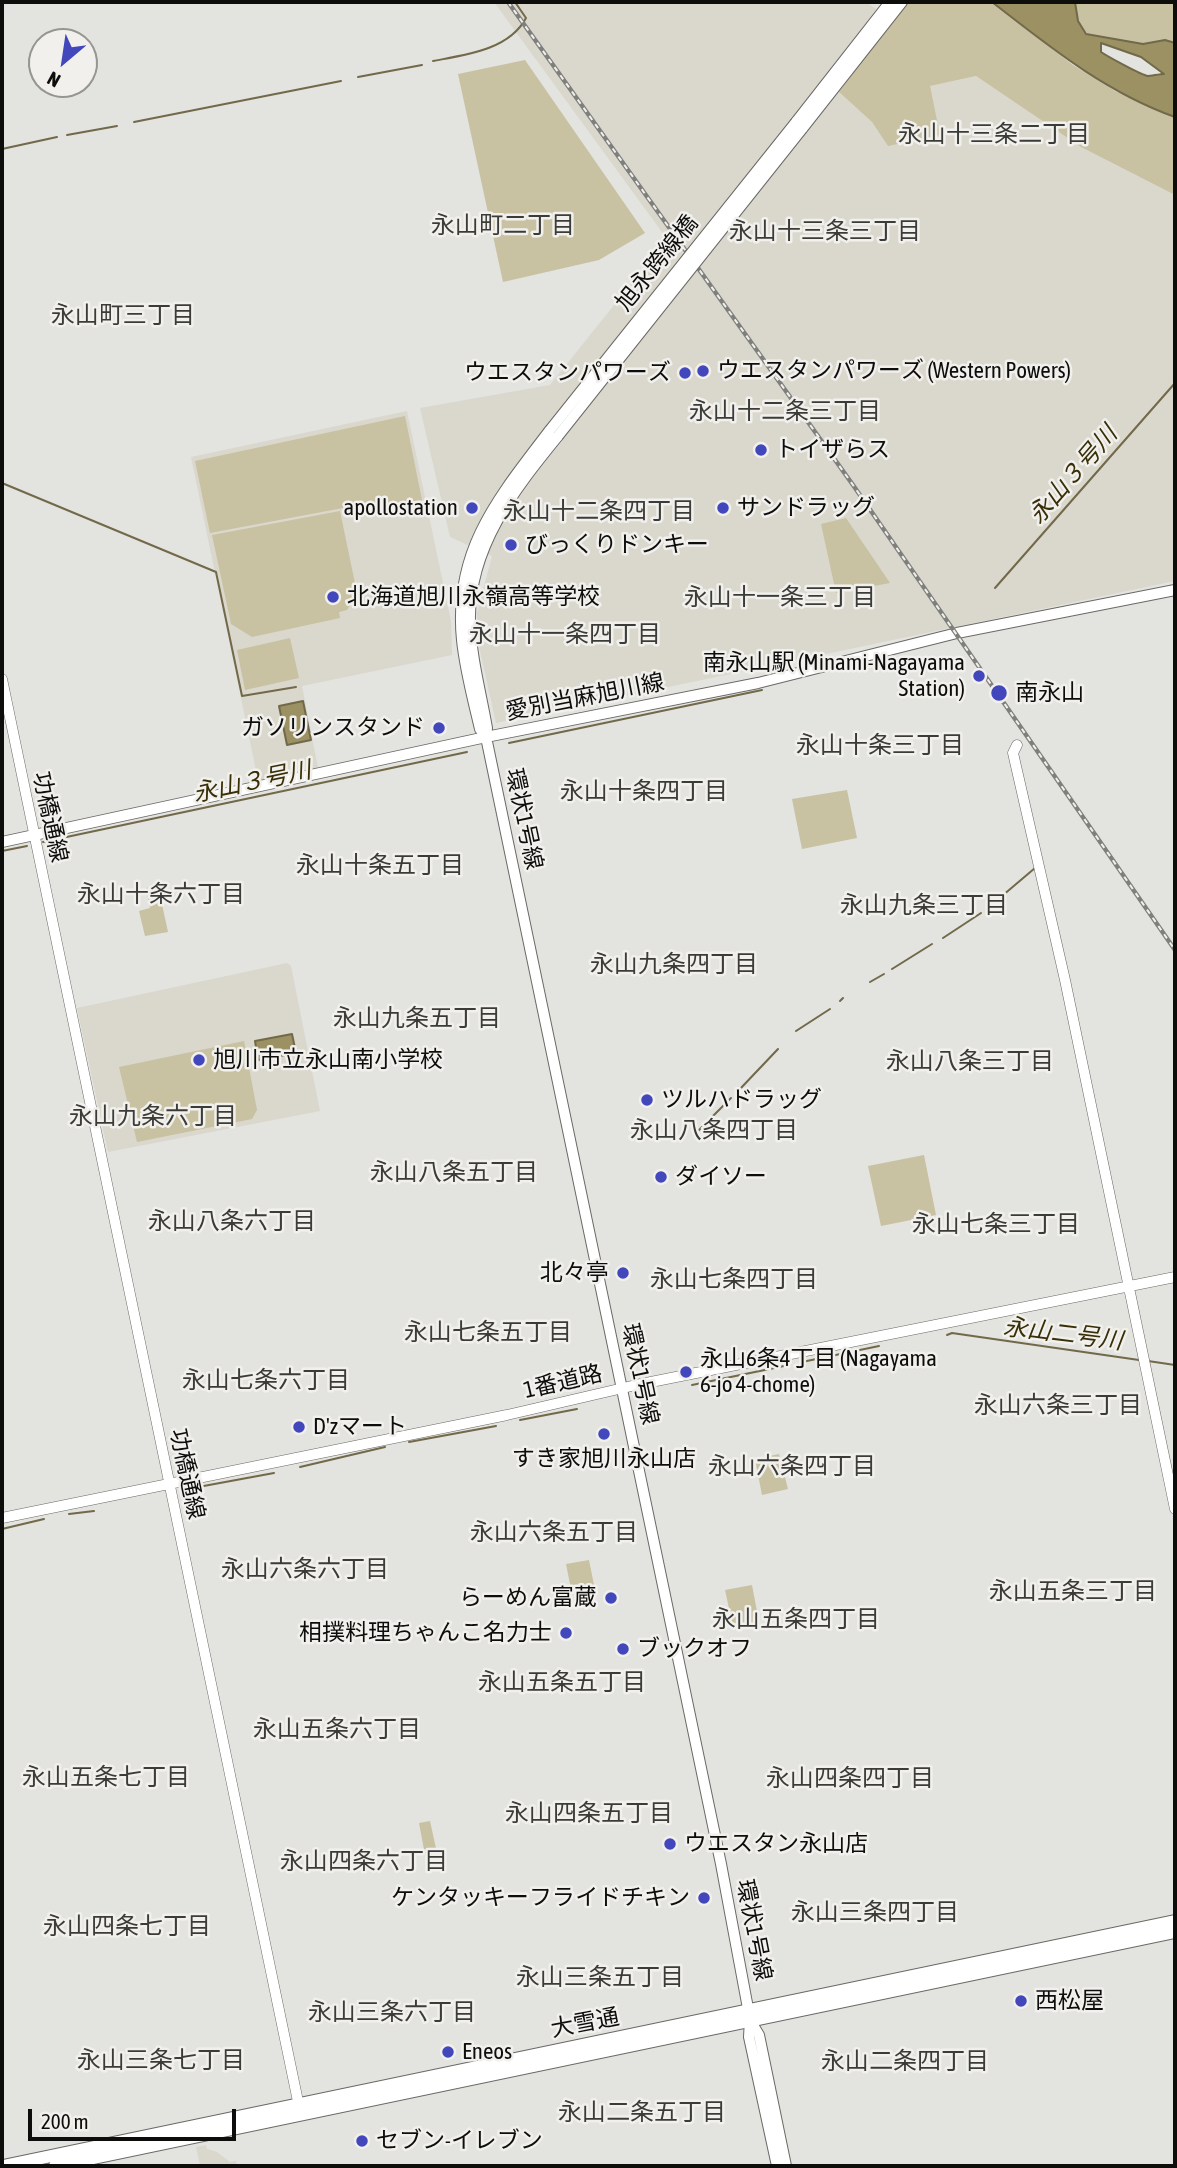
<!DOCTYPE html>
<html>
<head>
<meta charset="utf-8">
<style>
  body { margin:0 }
  #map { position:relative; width:1177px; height:2168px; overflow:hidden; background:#e3e3df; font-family:"Asap Condensed",sans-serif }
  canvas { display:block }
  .frame { position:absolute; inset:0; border:4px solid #0d0d0c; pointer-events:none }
  .north { position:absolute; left:28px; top:28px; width:70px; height:70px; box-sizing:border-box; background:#f1f0ed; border:2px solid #969593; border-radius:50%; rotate:209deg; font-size:19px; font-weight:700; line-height:28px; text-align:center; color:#0d0d0c }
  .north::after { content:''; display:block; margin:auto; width:24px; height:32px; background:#4248bc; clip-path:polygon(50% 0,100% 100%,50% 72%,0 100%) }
  .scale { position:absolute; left:28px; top:2109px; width:208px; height:32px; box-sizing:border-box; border:4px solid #0d0d0c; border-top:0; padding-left:9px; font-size:21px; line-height:24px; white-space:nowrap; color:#0d0d0c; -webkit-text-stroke:5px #f1f0ed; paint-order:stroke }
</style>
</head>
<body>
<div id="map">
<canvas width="1177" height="2168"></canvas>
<div class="frame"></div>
<div class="north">N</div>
<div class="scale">200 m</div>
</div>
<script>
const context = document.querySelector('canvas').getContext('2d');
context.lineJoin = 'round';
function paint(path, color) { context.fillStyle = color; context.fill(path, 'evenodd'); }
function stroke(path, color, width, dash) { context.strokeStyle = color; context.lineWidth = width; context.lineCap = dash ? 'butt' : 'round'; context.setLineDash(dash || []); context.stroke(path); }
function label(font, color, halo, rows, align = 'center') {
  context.font = font + ' "Asap Condensed","Noto Sans JP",sans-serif'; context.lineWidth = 5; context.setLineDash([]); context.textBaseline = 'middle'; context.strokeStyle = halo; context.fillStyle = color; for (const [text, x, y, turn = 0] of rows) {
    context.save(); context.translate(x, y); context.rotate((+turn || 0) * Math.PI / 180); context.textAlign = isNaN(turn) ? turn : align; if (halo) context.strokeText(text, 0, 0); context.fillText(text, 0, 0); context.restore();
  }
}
const built = new Path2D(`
  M494,2H866L893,21L839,92L872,122L888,146L930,86L976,76L1081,147L1175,195V581L496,723L478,642L477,613L492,556L450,537L420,408L550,385L667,239Z
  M407,411L451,621L452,655L302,686L318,768L258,780L191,457Z
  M287,963L291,966L320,1111L108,1152L77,1008Z
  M206,2145L207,2149L217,2152L230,2162L236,2161L237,2166H200L196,2147Z`);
const green = new Path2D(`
  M902,2H992L1073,65L1115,91L1175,117V195L1081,147L976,76L930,86L940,135L888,146L872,122L839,92L892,21Z
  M1075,2H1175V43L1165,40L1143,44L1086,34L1078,21Z
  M525,60L645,233L599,260L503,282L458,74Z
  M405,416L422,500L346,515L343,508L210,533L195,461Z
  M340,511L357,593L347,610L339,612L340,618L252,637L231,624L212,535Z
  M846,518L890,583L836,593L821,524Z
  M290,638L299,678L245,690L237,650Z
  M847,790L857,838L802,849L792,799Z
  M158,886L168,932L145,936L139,911L150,908L146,888Z
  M244,1041L257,1110L252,1119L137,1142L119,1067Z
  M924,1155L936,1215L881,1226L868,1166Z
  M779,1454L788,1489L762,1495L755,1459Z
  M589,1560L594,1585L571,1589L566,1564Z
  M752,1585L759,1622L733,1627L725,1590Z
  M430,1821L437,1853L425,1855L419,1823Z`);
const water = new Path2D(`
  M992,2H1075L1078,21L1086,34L1143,44L1165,40L1175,43V117C1105,92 1050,47 992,2ZM1101,43L1141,57L1164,74C1160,74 1151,76 1148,76C1141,75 1107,56 1101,52Z
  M303,701L311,740L287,745L279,706Z
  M292,1034L296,1053L258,1060L255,1041Z`);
const stream = new Path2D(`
  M433,61C465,55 509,50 526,18L515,2
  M358,77L422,65
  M134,122L341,81
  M67,135L117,126
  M2,149L57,137
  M2,483L216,572L242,696L296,687
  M995,588L1175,383
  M509,743L762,690
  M43,842L467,752
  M2,851L27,846
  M989,907L1035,868
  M943,938L981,913
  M892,969L932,944
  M870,982L884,974
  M840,1001L843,998
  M796,1031L830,1009
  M740,1089L778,1049
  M694,1135L731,1098
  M947,1335L952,1333L1139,1360
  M1148,1361L1175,1365
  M802,1362L879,1346
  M692,1385L784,1366
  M520,1420L577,1409
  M409,1442L496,1426
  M300,1467L385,1447
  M182,1490L274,1473
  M69,1514L94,1511
  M2,1529L44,1519`);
const secondary = new Path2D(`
  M2,679L300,2111
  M1017,745L1013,753L1065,980L1175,1509
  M2,1518L507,1415L636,1385L1175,1277`);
const primary = new Path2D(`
  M796,122L890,2
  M802,129L902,2
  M558,436C514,490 468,548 470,622C471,657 481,693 487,728L486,737L721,1864L750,2019L749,2037L777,2166
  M486,737L480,729C473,699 465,670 462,640C453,550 499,497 550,430
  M2,842L486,737L758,683L957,633L1175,590
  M750,2020L759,2035L786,2166`);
const highway = new Path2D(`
  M3,2166L1175,1921
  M55,2166L1175,1932`);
const rail = new Path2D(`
  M508,2L853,485L1175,950`);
const primaryBridge = new Path2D(`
  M550,430L796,122
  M558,436L802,129`);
const markers = [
  [703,371,7,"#4248bc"],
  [685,373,7,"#4248bc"],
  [761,450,7,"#4248bc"],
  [472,508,7,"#4248bc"],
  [723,508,7,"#4248bc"],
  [511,545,7,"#4248bc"],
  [333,597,7,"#4248bc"],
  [979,676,7,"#4248bc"],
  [999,693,9,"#4248bc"],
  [439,728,7,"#4248bc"],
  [199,1060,7,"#4248bc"],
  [647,1100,7,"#4248bc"],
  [661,1177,7,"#4248bc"],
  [623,1273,7,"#4248bc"],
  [686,1372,7,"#4248bc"],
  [299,1427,7,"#4248bc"],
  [604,1434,7,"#4248bc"],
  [611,1598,7,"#4248bc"],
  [566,1633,7,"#4248bc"],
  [623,1649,7,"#4248bc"],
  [670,1844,7,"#4248bc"],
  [704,1898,7,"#4248bc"],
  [1021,2001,7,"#4248bc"],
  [448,2052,7,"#4248bc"],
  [362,2141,7,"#4248bc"]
];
const streetNames = [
  ["旭永跨線橋",657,263,-51],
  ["愛別当麻旭川線",585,697,-11],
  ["功橋通線",50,817,78],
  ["環状1号線",524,819,78],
  ["環状1号線",640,1374,78],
  ["1番道路",563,1382,-13],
  ["功橋通線",187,1474,78],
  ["環状1号線",754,1930,79],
  ["大雪通",585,2023,-11]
];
const poiNames = [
  ["ウエスタンパワーズ (Western Powers)",717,371],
  ["ウエスタンパワーズ",671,373,"right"],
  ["トイザらス",775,450],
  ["apollostation",458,508,"right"],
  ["サンドラッグ",737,508],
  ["びっくりドンキー",525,545],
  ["北海道旭川永嶺高等学校",347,597],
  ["南永山駅 (Minami-Nagayama",965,663,"right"],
  ["Station)",965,689,"right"],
  ["南永山",1015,693],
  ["ガソリンスタンド",425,728,"right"],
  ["旭川市立永山南小学校",213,1060],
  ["ツルハドラッグ",661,1100],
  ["ダイソー",675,1177],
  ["北々亭",609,1273,"right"],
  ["永山6条4丁目 (Nagayama",700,1359],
  ["6-jo 4-chome)",700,1385],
  ["D'zマート",313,1427],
  ["すき家旭川永山店",604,1459,"center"],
  ["らーめん富蔵",597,1598,"right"],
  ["相撲料理ちゃんこ名力士",552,1633,"right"],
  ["ブックオフ",637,1649],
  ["ウエスタン永山店",684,1844],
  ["ケンタッキーフライドチキン",690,1898,"right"],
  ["西松屋",1035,2001],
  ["Eneos",462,2052],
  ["セブン-イレブン",376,2141]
];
const neighbourhoodNames = [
  ["永山十三条二丁目",994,134],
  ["永山町二丁目",503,225],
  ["永山十三条三丁目",825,231],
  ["永山町三丁目",123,315],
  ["永山十二条三丁目",785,411],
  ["永山十二条四丁目",599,511],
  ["永山十一条三丁目",780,597],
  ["永山十一条四丁目",565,634],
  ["永山十条三丁目",880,745],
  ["永山十条四丁目",644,791],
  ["永山十条五丁目",380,865],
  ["永山十条六丁目",161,894],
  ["永山九条三丁目",924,905],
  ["永山九条四丁目",674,964],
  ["永山九条五丁目",417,1018],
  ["永山八条三丁目",970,1061],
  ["永山九条六丁目",153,1116],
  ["永山八条四丁目",714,1130],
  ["永山八条五丁目",454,1172],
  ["永山八条六丁目",232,1221],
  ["永山七条三丁目",996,1224],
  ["永山七条四丁目",734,1279],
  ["永山七条五丁目",488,1332],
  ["永山七条六丁目",266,1380],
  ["永山六条三丁目",1058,1405],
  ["永山六条四丁目",792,1466],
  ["永山六条五丁目",554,1532],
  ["永山六条六丁目",305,1569],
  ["永山五条三丁目",1073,1591],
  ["永山五条四丁目",796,1619],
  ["永山五条五丁目",562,1682],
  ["永山五条六丁目",337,1729],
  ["永山五条七丁目",106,1777],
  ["永山四条四丁目",850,1778],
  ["永山四条五丁目",589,1813],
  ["永山四条六丁目",364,1861],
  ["永山三条四丁目",875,1912],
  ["永山四条七丁目",127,1926],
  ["永山三条五丁目",600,1977],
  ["永山三条六丁目",392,2012],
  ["永山三条七丁目",161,2060],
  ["永山二条四丁目",905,2061],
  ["永山二条五丁目",642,2112]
];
const waterNames = [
  ["永山３号川",1073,475,-49],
  ["永山３号川",252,782,-12],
  ["永山二号川",1063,1334,7]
];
paint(built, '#dad7cd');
paint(green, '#c8c1a2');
paint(water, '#9c9163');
stroke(water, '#716949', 2);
stroke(stream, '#716949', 2);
stroke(secondary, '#6a6966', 11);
stroke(primary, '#6a6966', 12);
stroke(highway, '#6a6966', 14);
stroke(secondary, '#fff', 10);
stroke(primary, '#fff', 10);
stroke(highway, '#fff', 12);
stroke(rail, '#7f7f7c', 4.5);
stroke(rail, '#f1f0ed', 2, [5]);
stroke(primaryBridge, '#6a6966', 12, []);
stroke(primaryBridge, '#fff', 10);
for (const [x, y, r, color] of markers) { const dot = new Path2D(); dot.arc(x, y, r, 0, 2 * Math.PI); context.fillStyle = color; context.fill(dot); stroke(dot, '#f1f0ed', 2.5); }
label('23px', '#0d0d0c', '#f1f0ed', streetNames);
label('23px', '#0d0d0c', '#f1f0ed', poiNames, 'left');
label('24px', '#3b3b38', '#f1f0ed', neighbourhoodNames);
label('italic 24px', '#382f07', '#f1f0ed', waterNames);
</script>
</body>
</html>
